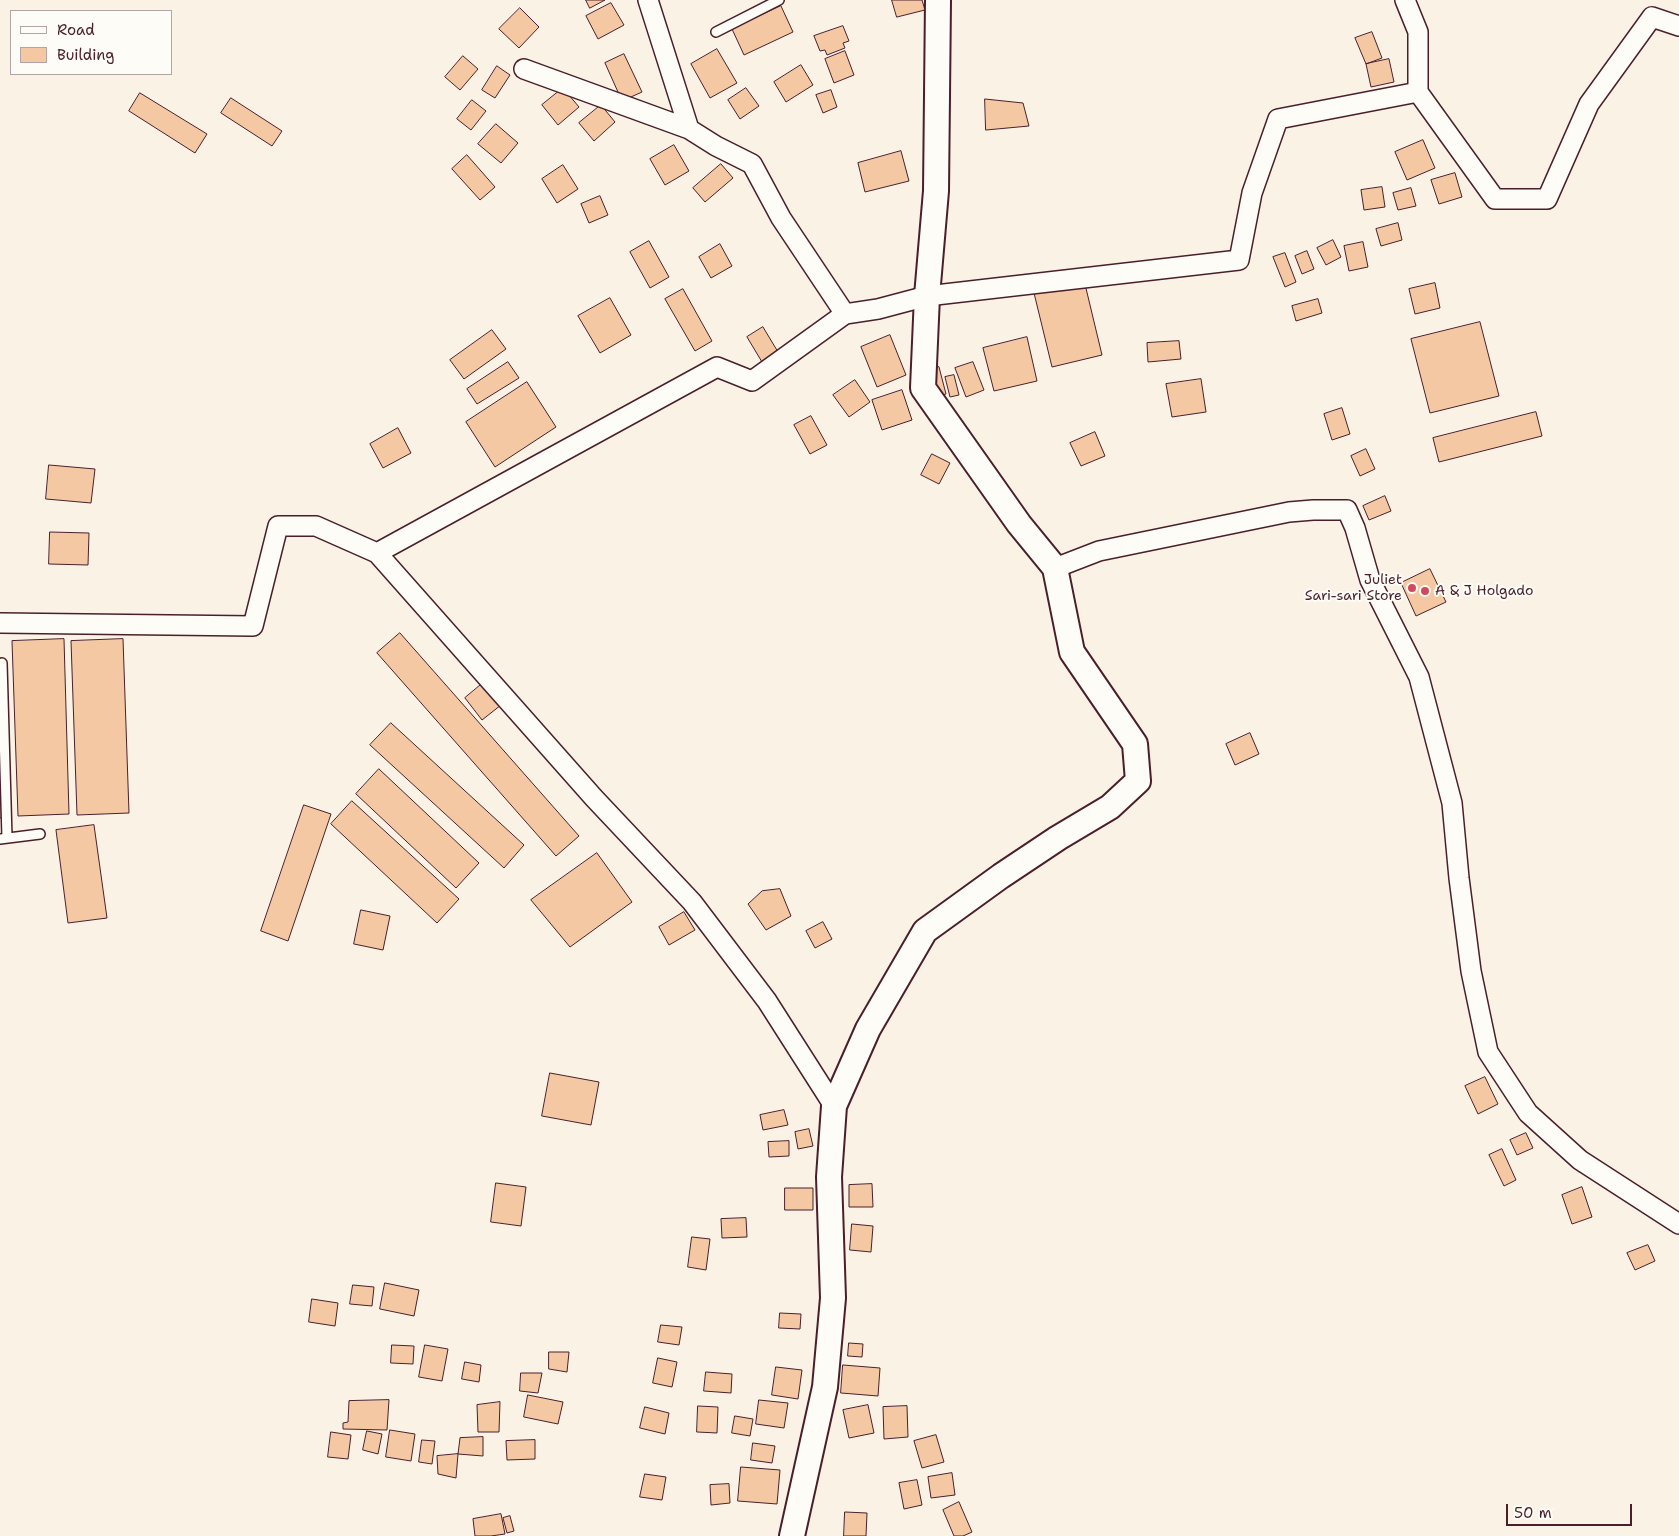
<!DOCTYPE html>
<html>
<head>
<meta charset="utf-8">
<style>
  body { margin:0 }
  #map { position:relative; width:1679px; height:1536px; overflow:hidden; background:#fbf2e6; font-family:"Shantell Sans",sans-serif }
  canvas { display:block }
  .legend { position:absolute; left:10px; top:10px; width:162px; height:65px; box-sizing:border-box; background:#fdfcf7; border:1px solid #b5a4a5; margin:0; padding:6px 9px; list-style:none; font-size:15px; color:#4a1f2b }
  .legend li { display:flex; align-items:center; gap:10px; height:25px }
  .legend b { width:25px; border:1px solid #b5a4a5 }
  .scale { position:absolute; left:1506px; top:1504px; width:126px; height:22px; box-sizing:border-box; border:2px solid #4a1f2b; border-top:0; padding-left:6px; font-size:15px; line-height:18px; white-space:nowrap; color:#4a1f2b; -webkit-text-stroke:4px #fdfcf7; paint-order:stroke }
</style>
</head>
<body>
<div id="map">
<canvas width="1679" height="1536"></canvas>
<ul class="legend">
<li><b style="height:6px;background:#fdfcf7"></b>Road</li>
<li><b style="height:14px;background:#f5c8a4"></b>Building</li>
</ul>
<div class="scale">50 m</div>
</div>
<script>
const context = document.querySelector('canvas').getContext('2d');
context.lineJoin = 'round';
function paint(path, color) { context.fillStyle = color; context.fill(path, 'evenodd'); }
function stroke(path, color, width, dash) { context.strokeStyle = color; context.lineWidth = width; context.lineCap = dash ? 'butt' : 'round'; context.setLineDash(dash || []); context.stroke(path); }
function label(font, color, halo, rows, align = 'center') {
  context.font = font + ' "Shantell Sans",sans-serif'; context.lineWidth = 4; context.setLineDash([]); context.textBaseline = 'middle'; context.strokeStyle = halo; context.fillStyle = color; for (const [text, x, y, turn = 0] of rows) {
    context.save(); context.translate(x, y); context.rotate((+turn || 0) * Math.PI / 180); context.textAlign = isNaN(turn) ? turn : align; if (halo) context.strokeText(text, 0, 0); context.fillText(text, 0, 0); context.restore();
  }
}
const building = new Path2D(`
  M586,0H605L590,8Z
  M892,0H922L925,10L897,17Z
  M611,3L624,25L598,39L586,16Z
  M781,6L793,32L744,55L732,29Z
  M520,8L539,27L519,48L499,29Z
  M843,26L849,41L843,43L845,48L827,55L825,50L820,51L814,36Z
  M1372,32L1382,58L1366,64L1355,38Z
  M717,49L737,83L710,98L691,64Z
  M845,51L854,75L834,83L825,59Z
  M624,54L642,92L622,101L605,63Z
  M463,56L478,69L460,90L445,77Z
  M1389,59L1394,82L1371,87L1366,64Z
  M801,65L813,85L786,102L774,82Z
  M497,66L510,75L495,98L482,90Z
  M563,88L579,107L558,125L542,105Z
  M746,88L759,106L740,119L728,100Z
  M831,90L837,107L823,113L816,95Z
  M140,93L207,134L195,153L129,111Z
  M231,98L282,131L272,146L221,113Z
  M985,99L1023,103L1029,126L986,130Z
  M472,100L486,111L471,130L457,119Z
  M601,105L615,122L594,141L579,123Z
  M496,124L518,143L501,163L478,144Z
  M1423,140L1435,168L1407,180L1395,152Z
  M674,145L689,171L665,185L650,159Z
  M901,151L909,181L865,192L858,163Z
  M467,155L495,187L480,200L452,169Z
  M721,164L733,178L705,202L693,188Z
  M563,165L578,189L557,203L542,179Z
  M1455,173L1462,197L1439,204L1431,180Z
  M1382,187L1385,207L1364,210L1361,190Z
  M1411,188L1416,206L1398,210L1393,193Z
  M600,196L608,215L589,223L581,204Z
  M1398,223L1402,240L1381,246L1376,229Z
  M1333,240L1341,257L1326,265L1317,248Z
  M649,241L669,277L650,288L630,252Z
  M1363,242L1368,267L1349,271L1344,246Z
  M720,244L732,266L711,278L699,257Z
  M1307,251L1314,269L1302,274L1295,256Z
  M1285,253L1296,282L1285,287L1273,257Z
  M1084,280L1102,355L1052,367L1034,293Z
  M1435,283L1440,308L1415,314L1409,289Z
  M683,289L712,341L695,351L665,299Z
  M610,298L631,335L600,353L578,316Z
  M1318,299L1322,313L1296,321L1292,306Z
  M1480,322L1499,396L1430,413L1411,339Z
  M763,327L778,352L762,362L747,337Z
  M492,330L506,349L464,379L450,360Z
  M890,335L906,375L877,387L861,347Z
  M1027,337L1037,381L994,391L983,348Z
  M1179,341L1181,359L1148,362L1147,343Z
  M508,362L519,378L477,404L467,389Z
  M973,362L984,390L966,397L955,368Z
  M939,367L946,394L935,397L928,369Z
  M954,375L959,395L950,397L945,377Z
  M1201,379L1206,412L1172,417L1166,384Z
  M855,380L870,402L849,417L833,395Z
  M527,382L556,427L495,467L466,422Z
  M902,390L912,420L882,430L872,400Z
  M1342,408L1350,434L1332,440L1324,414Z
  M1536,412L1542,436L1439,462L1433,438Z
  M811,416L827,445L810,454L794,425Z
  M398,428L411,453L383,468L370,444Z
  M1095,432L1105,456L1081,466L1070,443Z
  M1366,449L1375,469L1360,476L1351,456Z
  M932,454L950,463L939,484L921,475Z
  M49,465L95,469L91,503L46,499Z
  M1385,496L1391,511L1369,520L1363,506Z
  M50,532L89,533L88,565L49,564Z
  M1430,569L1446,602L1416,616L1401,583Z
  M400,633L579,836L556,856L377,653Z
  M64,639L69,814L18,816L12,641Z
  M123,639L129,813L77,815L71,641Z
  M483,683L501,705L482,720L465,698Z
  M391,723L524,845L504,868L370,745Z
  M1250,733L1259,754L1235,765L1226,744Z
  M0,766L2,817L0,818Z
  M379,769L479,863L456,888L356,794Z
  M352,801L459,899L437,923L331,824Z
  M304,805L331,814L288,941L261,931Z
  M94,825L107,918L68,923L56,830Z
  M597,853L632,902L570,947L531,900Z
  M780,889L791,916L766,930L748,904L762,891Z
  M361,910L390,916L383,950L354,944Z
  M684,912L695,930L669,945L659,927Z
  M823,922L832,939L815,948L806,931Z
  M550,1073L599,1082L591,1125L542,1116Z
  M1485,1077L1498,1104L1478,1114L1465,1086Z
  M784,1110L788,1125L763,1130L760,1115Z
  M809,1129L813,1146L798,1149L795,1132Z
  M1526,1133L1533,1148L1517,1155L1510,1140Z
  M789,1141V1156L769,1157L768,1142Z
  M1502,1149L1516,1180L1504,1186L1489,1155Z
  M496,1183L526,1187L521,1226L491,1222Z
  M872,1184L873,1207H849V1185Z
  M1582,1187L1592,1217L1572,1224L1562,1195Z
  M785,1188H813V1210H785Z
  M746,1218L747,1237L722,1238L721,1219Z
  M852,1224L873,1226L871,1252L850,1250Z
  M692,1237L710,1239L706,1270L688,1267Z
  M1648,1245L1655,1261L1635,1270L1627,1253Z
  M385,1283L419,1290L414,1316L380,1309Z
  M353,1285L374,1287L372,1306L350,1304Z
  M312,1299L338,1303L335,1326L309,1322Z
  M780,1313L801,1314L800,1329L779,1328Z
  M661,1325L682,1327L679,1345L658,1342Z
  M849,1343L863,1344L862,1357L848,1356Z
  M392,1345L414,1346L413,1364L391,1363Z
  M425,1345L448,1349L442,1381L419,1377Z
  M549,1352H569L567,1372L549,1369Z
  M658,1358L677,1362L672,1387L653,1383Z
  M465,1362L481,1365L479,1382L462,1379Z
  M843,1365L880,1368L878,1396L841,1393Z
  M776,1367L802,1370L798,1399L772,1395Z
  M706,1372L732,1374L731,1393L704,1391Z
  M521,1373H542L538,1393L520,1391Z
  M528,1395L563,1402L558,1424L524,1417Z
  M389,1400L387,1430L343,1429V1423L348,1422L349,1401Z
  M759,1400L788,1403L784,1428L756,1424Z
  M500,1402L499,1432H478L477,1405Z
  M868,1405L874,1433L849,1438L843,1410Z
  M698,1406L718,1407L717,1433L697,1432Z
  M907,1406L908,1437L884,1439L883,1407Z
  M645,1407L669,1413L665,1434L640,1428Z
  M735,1416L753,1419L750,1436L732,1433Z
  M390,1430L415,1434L411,1461L386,1457Z
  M367,1431L382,1434L378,1454L363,1450Z
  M331,1432L351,1435L348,1459L328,1457Z
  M936,1435L944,1462L922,1468L914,1441Z
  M483,1437V1456L458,1454L460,1438Z
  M422,1440L435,1441L432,1464L419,1462Z
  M535,1440V1459L507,1460L506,1441Z
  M753,1443L775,1446L772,1463L751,1460Z
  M458,1454L456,1478L438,1474L437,1456Z
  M741,1467L780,1470L777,1504L738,1501Z
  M952,1473L955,1495L931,1498L928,1477Z
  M645,1474L666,1477L662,1500L640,1497Z
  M917,1480L922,1505L904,1509L899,1483Z
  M729,1484L730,1503L711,1505L710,1485Z
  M959,1502L972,1532L963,1536H954L943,1510Z
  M845,1512L867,1513L866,1536H844Z
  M501,1514L505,1534L491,1536H475L473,1519Z
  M510,1516L514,1531L507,1533L503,1518Z`);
const service = new Path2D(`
  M716,32L779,0
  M2,663L7,838
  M0,839L40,834`);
const minor = new Path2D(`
  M648,0L689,129L716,146L752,164L781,218L845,314L878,309L927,296L1239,260L1252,193L1278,119L1418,92V32L1405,0
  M524,69L689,129
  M1418,92L1495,199H1547L1589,104L1652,17L1679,26
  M377,553L594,798L692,902L767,1001L834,1106
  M1055,568L1099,551L1289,512L1313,510H1347L1355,528L1370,580L1419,677L1452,803L1459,878L1471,971L1488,1052L1528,1113L1580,1160L1679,1224
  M0,623L253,626L278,526H316L377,553L717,367L752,381L845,314`);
const tertiary = new Path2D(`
  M792,1536L825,1387L833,1298L829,1177L834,1106L868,1029L925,931L1001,876L1058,838L1110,807L1138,781L1135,744L1072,652L1055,568L1019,524L923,388L927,296L936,191L938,0`);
const markers = [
  [1412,588,5,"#d1495b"],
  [1425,591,5,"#d1495b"]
];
const poiNames = [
  ["Juliet",1402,580],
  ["Sari-sari Store",1402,596],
  ["A & J Holgado",1435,591,"left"]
];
paint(building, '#f5c8a4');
stroke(building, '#4a1f2b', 1);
stroke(service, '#4a1f2b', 12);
stroke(minor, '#4a1f2b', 22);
stroke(tertiary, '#4a1f2b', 28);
stroke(service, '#fdfcf7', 9);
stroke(minor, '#fdfcf7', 19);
stroke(tertiary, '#fdfcf7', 24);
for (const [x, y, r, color] of markers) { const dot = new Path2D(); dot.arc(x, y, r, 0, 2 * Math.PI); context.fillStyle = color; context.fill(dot); stroke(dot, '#fdfcf7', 2); }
label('14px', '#4a1f2b', '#fdfcf7', poiNames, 'right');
</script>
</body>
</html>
